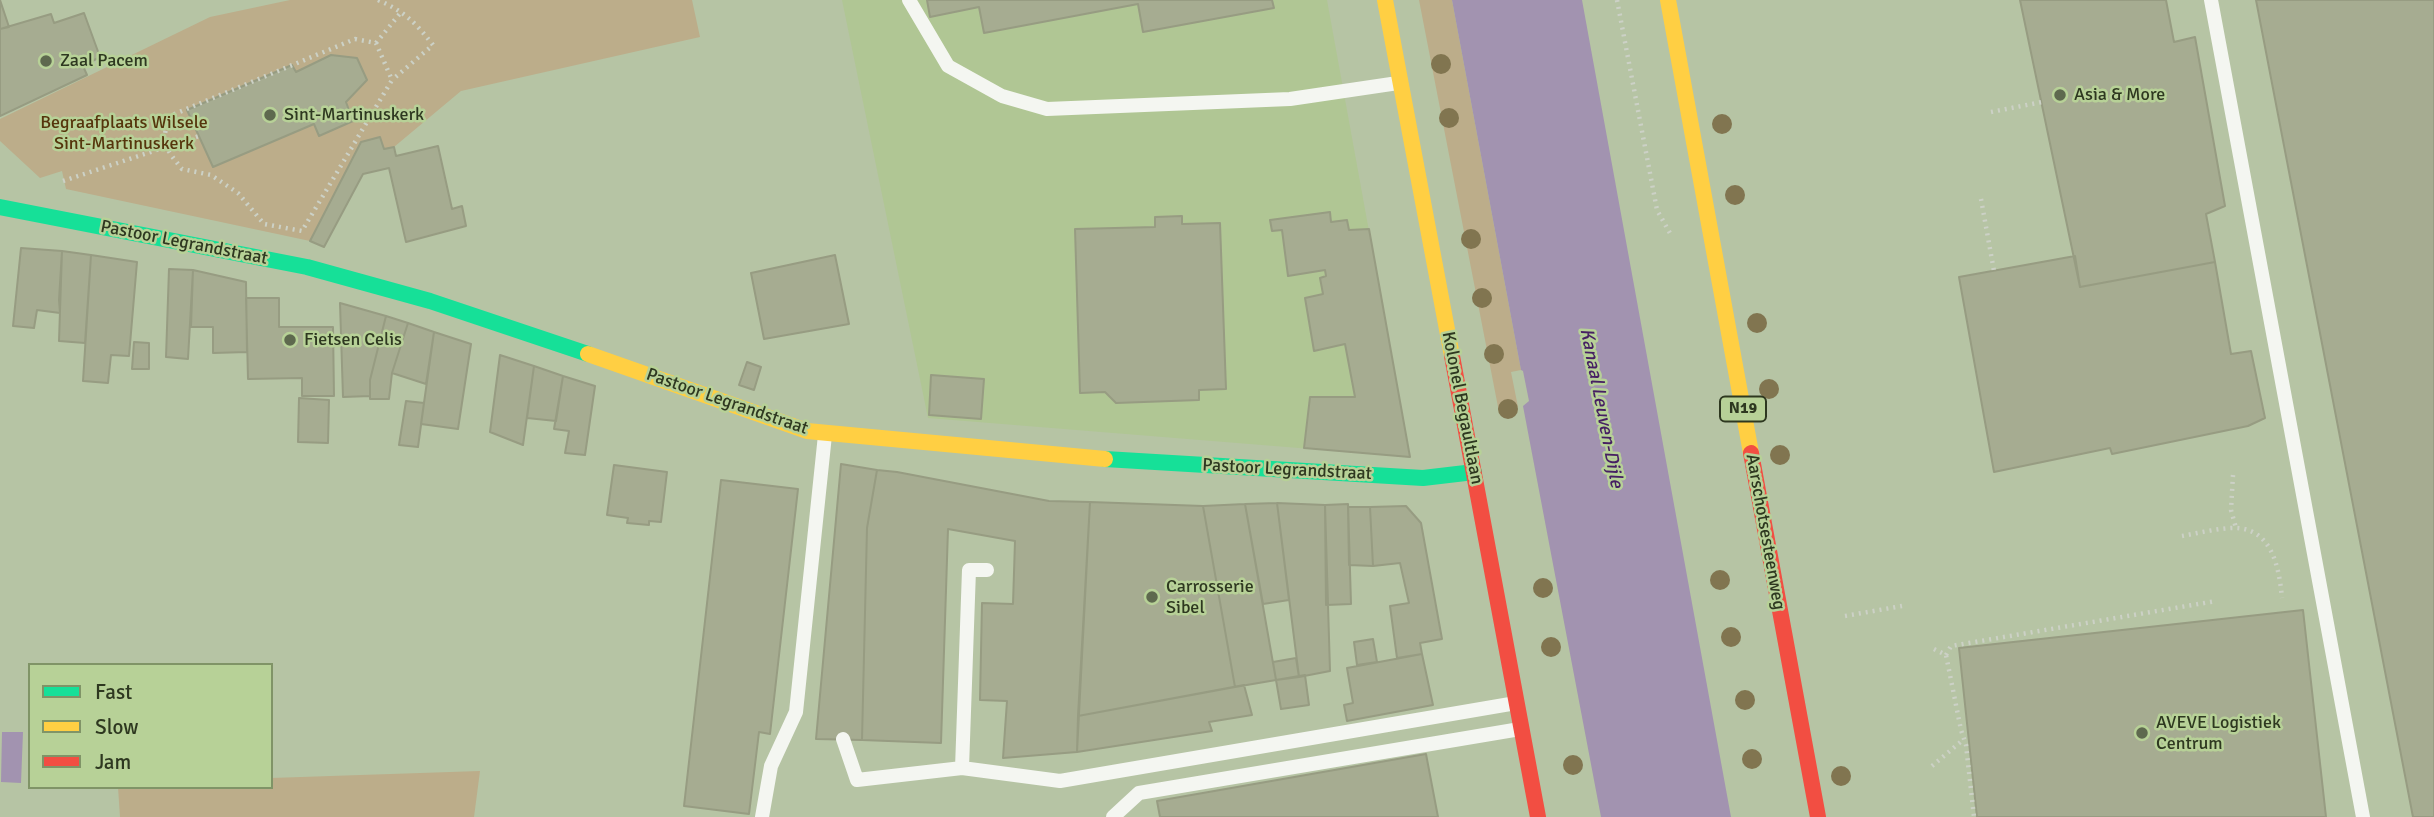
<!DOCTYPE html>
<html>
<head>
<meta charset="utf-8">
<style>
  body { margin:0 }
  #map { position:relative; width:2434px; height:817px; overflow:hidden; background:#b6c4a4; font-family:Signika,sans-serif }
  canvas { display:block }
  .legend { position:absolute; left:28px; top:663px; width:245px; height:126px; box-sizing:border-box; background:#b7d197; border:2px solid #809467; margin:0; padding:9px 12px; list-style:none; font-size:21px; color:#2e3820 }
  .legend li { display:flex; align-items:center; gap:14px; height:35px }
  .legend b { width:35px; border:2px solid #809467 }
</style>
</head>
<body>
<div id="map">
<canvas width="2434" height="817"></canvas>
<ul class="legend">
<li><b style="height:9px;background:#16e098"></b>Fast</li>
<li><b style="height:9px;background:#ffcf43"></b>Slow</li>
<li><b style="height:9px;background:#f24e42"></b>Jam</li>
</ul>
</div>
<script>
const context = document.querySelector('canvas').getContext('2d');
context.lineJoin = 'round';
function paint(path, color) { context.fillStyle = color; context.fill(path, 'evenodd'); }
function stroke(path, color, width, dash) { context.strokeStyle = color; context.lineWidth = width; context.lineCap = dash ? 'butt' : 'round'; context.setLineDash(dash || []); context.stroke(path); }
function label(font, color, halo, rows, align = 'center') {
  context.font = font + ' Signika,sans-serif'; context.lineWidth = 5; context.setLineDash([]); context.textBaseline = 'middle'; context.strokeStyle = halo; context.fillStyle = color; for (const [text, x, y, turn = 0] of rows) {
    context.save(); context.translate(x, y); context.rotate((+turn || 0) * Math.PI / 180); context.textAlign = isNaN(turn) ? turn : align; if (halo) context.strokeText(text, 0, 0); context.fillText(text, 0, 0); context.restore();
  }
}
const built = new Path2D(`
  M842,0H1327L1410,457L928,418Z`);
const green = new Path2D(`
  M290,0H692L700,37L461,91L394,147L384,149L380,137L361,142L310,241L66,189L62,171L40,178L0,141V119L210,17ZM331,55L357,58L367,80L346,102L353,121L319,136L314,124L213,167L187,110L292,65L296,72Z
  M1419,0H1452L1521,370L1511,372L1518,407L1499,412Z
  M480,771L474,817H120L118,787H271V778Z`);
const water = new Path2D(`
  M1452,0H1582L1731,817H1601L1523,406L1529,401L1523,371L1521,370Z
  M2,732H23L21,783L1,782Z`);
const building = new Path2D(`
  M0,0L9,27L0,29Z
  M927,0H1272L1274,8L1143,32L1138,4L984,33L979,7L930,17Z
  M2020,0H2166L2174,42L2195,37L2225,206L2206,214L2215,262L2080,287Z
  M2256,0H2434V817H2413Z
  M84,13L100,57L83,66L87,75L0,116V29L51,14L54,23Z
  M331,55L357,58L367,80L346,102L353,121L319,136L314,124L213,167L187,110L292,65L296,72Z
  M380,137L384,149L394,147L396,156L438,146L452,209L462,206L466,226L406,242L389,168L363,174L324,247L310,241L361,142Z
  M1330,212L1331,222L1347,220L1349,230L1369,229L1410,457L1304,448L1310,397H1355L1345,344L1314,351L1305,298L1323,294L1320,278L1326,276L1325,270L1288,276L1282,230L1272,231L1270,220Z
  M1182,216V224L1220,223L1226,389L1199,390V400L1116,403L1105,392L1080,393L1075,229L1155,227V217Z
  M21,248L62,251L59,300L60,313L37,310L34,328L13,326Z
  M62,251L91,255L85,343L59,341Z
  M91,255L137,262L129,356L111,355L108,383L83,381Z
  M835,255L849,324L764,339L751,273Z
  M2075,256L2080,287L2215,262L2231,354L2251,351L2265,418L2248,426L2112,454L2110,448L1994,472L1959,277Z
  M169,269L193,270L188,359L166,357Z
  M193,270L246,282L247,352L213,353V327H191Z
  M246,298H279V327H333L334,396H302V378L248,379Z
  M340,303L386,316L370,380V396L343,397Z
  M386,316L408,323L392,373L389,399H370V380Z
  M408,323L434,332L426,384L392,373Z
  M434,332L471,344L458,429L421,424Z
  M134,342L149,343V369H132Z
  M500,355L534,366L523,445L490,432Z
  M747,362L761,367L754,390L739,385Z
  M534,366L563,376L556,421L527,418Z
  M931,375L984,379L981,419L929,415Z
  M563,376L595,386L585,455L565,453L569,431L554,429Z
  M299,398L329,400L328,443L298,442Z
  M406,401L424,403L418,447L399,445Z
  M841,464L877,470L867,528L862,740L816,739Z
  M614,465L667,472L661,522L649,521V525L627,523L628,518L607,515Z
  M877,470L897,472L1049,501L1090,502L1077,752L1003,758L1007,701L980,700L982,603L1013,604L1015,541L948,529L941,743L862,740L867,528Z
  M721,480L798,489L770,734L759,732L749,814L684,806Z
  M1090,502L1203,506L1235,687L1078,716Z
  M1277,503L1325,505L1330,671L1299,677Z
  M1277,503L1289,600L1263,604L1245,504Z
  M1245,504L1276,680L1235,687L1203,506Z
  M1348,504L1351,604L1326,605L1325,505Z
  M1406,506L1421,523L1442,639L1420,643L1422,654L1397,658L1390,606L1409,603L1400,563L1373,566L1370,507Z
  M1348,507H1370L1373,566L1349,565Z
  M2303,610L2326,817H1977L1959,648Z
  M1373,639L1377,662L1357,665L1354,642Z
  M1422,654L1433,705L1347,721L1344,705L1353,703L1347,668Z
  M1296,658L1299,677L1276,680L1273,662Z
  M1305,675L1309,705L1281,709L1276,680Z
  M1244,685L1252,715L1209,722L1212,731L1077,752L1078,716Z
  M1426,754L1438,817H1160L1157,801Z`);
const path = new Path2D(`
  M378,0C405,12 415,22 433,45L392,80
  M1617,0L1657,210L1671,235
  M355,39L376,43L392,80L302,231L264,224L238,193L211,175L182,169C166,149 158,141 172,115Z
  M376,43L402,11
  M1991,112L2042,102
  M63,181L199,136
  M1981,199L1994,271
  M2233,475L2231,510L2236,528
  M2182,536C2198,533 2215,529 2231,528C2272,526 2279,567 2282,598
  M1845,616L1902,606
  M1934,649L1946,655L1961,730L1966,745L1974,817
  M1946,655L1951,646L2216,601
  M1932,766L1964,739`);
const lane = new Path2D(`
  M909,0L948,66L1002,96L1047,109L1290,99L1398,83
  M2211,0L2363,817
  M843,739L857,780L962,768L1060,781L1516,703
  M962,768L969,570H987
  M762,817L771,766L796,712L825,435
  M1113,817L1139,793L1520,729`);
const fast = new Path2D(`
  M0,207L307,267L430,301L588,354
  M1105,459L1423,478L1474,472`);
const slow = new Path2D(`
  M1385,0L1452,356
  M1668,0L1751,453
  M588,354L807,431L1105,459`);
const jam = new Path2D(`
  M1452,356L1538,817
  M1751,453L1818,817`);
const trees = [
  [1441,64],
  [1449,118],
  [1722,124],
  [1735,195],
  [1471,239],
  [1482,298],
  [1757,323],
  [1494,354],
  [1769,389],
  [1508,409],
  [1780,455],
  [1720,580],
  [1543,588],
  [1731,637],
  [1551,647],
  [1745,700],
  [1752,759],
  [1573,765],
  [1841,776]
];
const markers = [
  [46,61,7,"#5e694e"],
  [2060,95,7,"#5e694e"],
  [270,115,7,"#5e694e"],
  [290,340,7,"#5e694e"],
  [1152,597,7,"#5e694e"],
  [2142,733,7,"#5e694e"]
];
const shields = [
  [1743,409,46]
];
const shieldNames = [
  ["N19",1743,409]
];
const poiNames = [
  ["Zaal Pacem",60,61],
  ["Asia & More",2074,95],
  ["Sint-Martinuskerk",284,115],
  ["Fietsen Celis",304,340],
  ["Carrosserie",1166,587],
  ["Sibel",1166,608],
  ["AVEVE Logistiek",2156,723],
  ["Centrum",2156,744]
];
const parkNames = [
  ["Begraafplaats Wilsele",124,123],
  ["Sint-Martinuskerk",124,144]
];
const streetNames = [
  ["Pastoor Legrandstraat",184,243,11],
  ["Pastoor Legrandstraat",727,402,19],
  ["Kolonel Begaultlaan",1462,408,79],
  ["Pastoor Legrandstraat",1287,470,3],
  ["Aarschotsesteenweg",1765,532,80]
];
const waterNames = [
  ["Kanaal Leuven-Dijle",1601,408,79]
];
paint(built, '#b0c694');
paint(green, '#bcad8a');
paint(water, '#a293b0');
paint(building, '#a6ac91');
stroke(building, '#979c82', 2);
stroke(path, '#ccd1c6', 4.5, [2, 5]);
stroke(lane, '#f4f6f1', 14);
stroke(fast, '#16e098', 16);
stroke(slow, '#ffcf43', 16);
stroke(jam, '#f24e42', 16);
context.fillStyle = '#817550';
for (const [x, y] of trees) { context.beginPath(); context.arc(x, y, 10, 0, 2 * Math.PI); context.fill(); }
for (const [x, y, r, color] of markers) { const dot = new Path2D(); dot.arc(x, y, r, 0, 2 * Math.PI); context.fillStyle = color; context.fill(dot); stroke(dot, '#b7d197', 2.5); }
for (const [x, y, w] of shields) { const box = new Path2D(); box.roundRect(x - w / 2, y - 12.5, w, 25, 5); context.fillStyle = '#b7d197'; context.fill(box); stroke(box, '#2e3820', 2); }
label('bold 16px', '#2e3820', null, shieldNames);
label('18px', '#2e3820', '#b7d197', poiNames, 'left');
label('18px', '#55350c', '#b7d197', parkNames);
label('18px', '#2e3820', '#b7d197', streetNames);
label('italic 19px', '#461f63', '#b7d197', waterNames);
</script>
</body>
</html>
